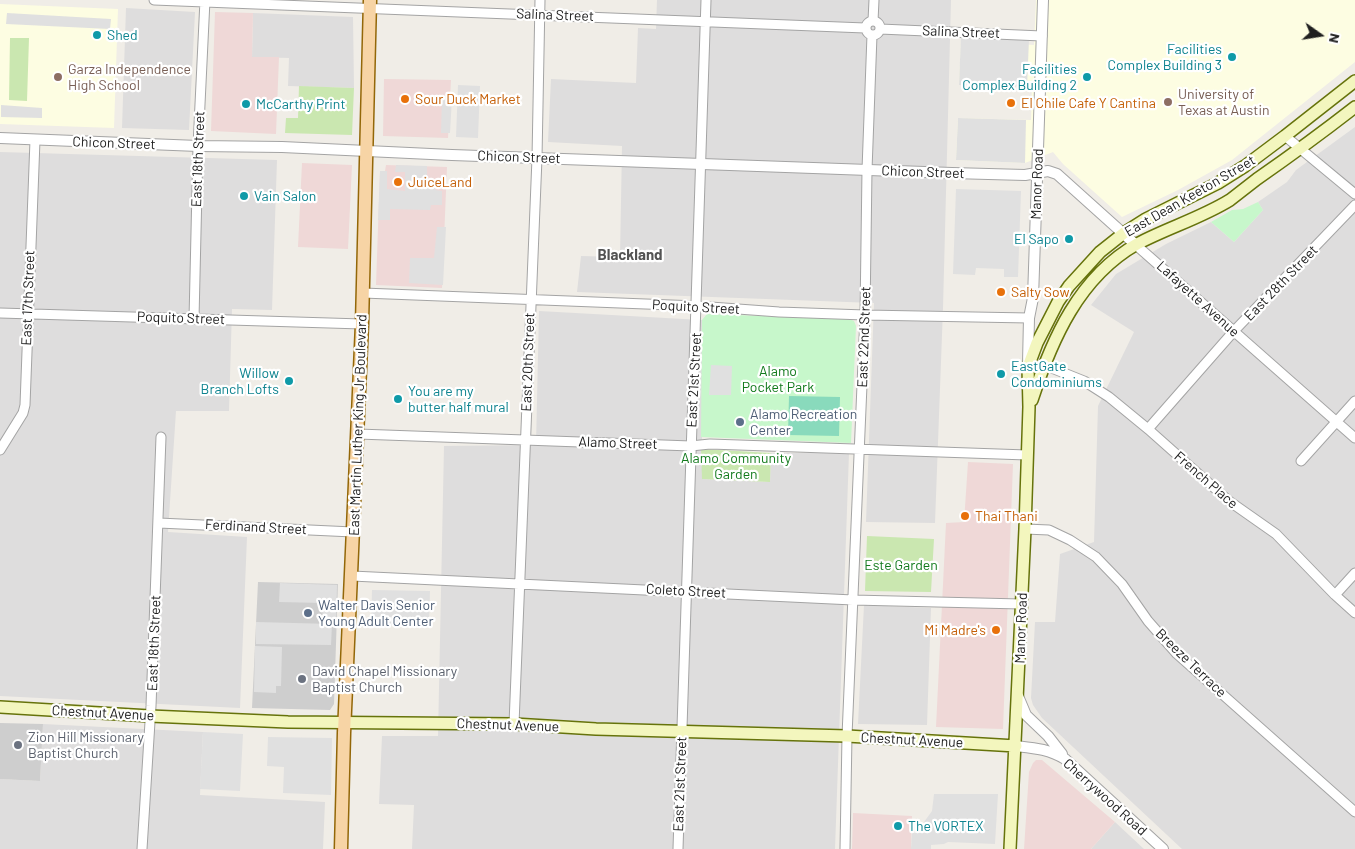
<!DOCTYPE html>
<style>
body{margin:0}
#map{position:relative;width:1355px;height:849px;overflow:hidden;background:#f0ede7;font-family:Barlow,sans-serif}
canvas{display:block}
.north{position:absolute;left:1295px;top:10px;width:50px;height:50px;-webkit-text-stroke:4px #fff;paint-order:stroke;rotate:103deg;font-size:14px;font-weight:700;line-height:20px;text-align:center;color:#202020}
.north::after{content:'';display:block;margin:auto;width:18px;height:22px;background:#202020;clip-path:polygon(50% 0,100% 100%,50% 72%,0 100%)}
</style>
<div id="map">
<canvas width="1355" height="849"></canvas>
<div class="north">N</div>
</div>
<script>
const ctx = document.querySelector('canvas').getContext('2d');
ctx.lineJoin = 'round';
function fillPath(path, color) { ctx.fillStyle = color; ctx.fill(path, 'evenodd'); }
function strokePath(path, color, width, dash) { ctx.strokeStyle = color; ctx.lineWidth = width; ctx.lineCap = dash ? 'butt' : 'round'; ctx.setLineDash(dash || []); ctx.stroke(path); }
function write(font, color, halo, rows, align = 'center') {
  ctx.font = font + ' Barlow,sans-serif'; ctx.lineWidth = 4.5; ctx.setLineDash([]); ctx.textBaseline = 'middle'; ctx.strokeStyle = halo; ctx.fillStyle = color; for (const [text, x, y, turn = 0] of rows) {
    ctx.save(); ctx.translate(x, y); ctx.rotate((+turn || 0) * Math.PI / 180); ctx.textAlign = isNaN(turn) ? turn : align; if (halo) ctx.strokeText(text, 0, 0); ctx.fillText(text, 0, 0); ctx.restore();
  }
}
fillPath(new Path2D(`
 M 657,0 L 951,0 L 943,308 L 935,523 L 866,522 L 874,303 L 577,292 L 581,256 L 620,257 L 622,146 L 548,142 L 551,79 L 636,83 L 638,28 L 656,29 Z
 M 126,8 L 195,12 L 189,130 L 122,128 Z
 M 253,13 L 353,17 L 354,88 L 288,86 L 289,58 L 252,57 Z
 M 1355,127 L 1355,849 L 1182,849 L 1042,718 L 1033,705 L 1031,698 L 1035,622 L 1055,622 L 1060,554 L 1094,542 L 1098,406 L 1134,332 L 1091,305 L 1116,274 L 1166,244 L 1211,222 L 1234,242 L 1263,210 L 1258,202 L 1287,182 L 1296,170 Z
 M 0,152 L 277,160 L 272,310 L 232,309 L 229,411 L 176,411 L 168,532 L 247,537 L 240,708 L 0,696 Z
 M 539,311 L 702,320 L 702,479 L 770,482 L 771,453 L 849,453 L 835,849 L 412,849 L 414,805 L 379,804 L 382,736 L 438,736 L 444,446 L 536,445 Z
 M 864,605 L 931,608 L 927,725 L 858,724 Z
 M 43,724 L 203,732 L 200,795 L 325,802 L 323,849 L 0,849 L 0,779 L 40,781 Z
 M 1115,822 L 1144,849 L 1091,849 Z`), '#dedddd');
fillPath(new Path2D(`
 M 215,12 L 253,13 L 252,57 L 279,57 L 276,134 L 211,131 Z
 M 384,79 L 451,80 L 448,138 L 383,136 Z
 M 302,163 L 352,165 L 348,249 L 298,247 Z
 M 386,165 L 447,167 L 442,288 L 376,285 L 380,171 L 385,171 Z
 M 968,462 L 1013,464 L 1003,729 L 936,727 L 946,523 L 964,522 Z
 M 1036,760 L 1042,760 L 1115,822 L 1091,849 L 1024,849 L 1029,772 L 1033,763 Z
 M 853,813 L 912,816 L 911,849 L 852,849 Z`), '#efd8d7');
fillPath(new Path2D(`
 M 1036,0 L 1355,0 L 1355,62 L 1232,160 L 1178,190 L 1122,217 L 1063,164 L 1053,152 L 1025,163 L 956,160 L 958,118 L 1031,120 L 1032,87 L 959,85 L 961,41 L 1034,45 Z
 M 0,4 L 118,9 L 114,128 L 0,124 Z`), '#fdfde2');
fillPath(new Path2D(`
 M 258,582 L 338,584 L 334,704 L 330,710 L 252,708 Z
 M 0,723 L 43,724 L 40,781 L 0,779 Z`), '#cecece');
fillPath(new Path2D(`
 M 10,38 L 29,38 L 27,101 L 9,100 Z
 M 299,86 L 354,88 L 352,135 L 285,133 L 286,118 L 298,118 Z
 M 701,449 L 771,453 L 770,482 L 702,479 Z
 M 867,536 L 934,539 L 931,592 L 865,591 Z`), '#cae7b0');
fillPath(new Path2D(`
 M 1258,202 L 1263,210 L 1234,242 L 1211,222 L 1232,210 L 1243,209 Z
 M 707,314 L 849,319 L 854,321 L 856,326 L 851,443 L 701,437 L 702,320 Z`), '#c7f7cb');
fillPath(new Path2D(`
 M 789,396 L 840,397 L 839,436 L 788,435 Z`), '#89dabc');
fillPath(new Path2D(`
 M 7,13 L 111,19 L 110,29 L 6,24 Z
 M 961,35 L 1029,39 L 1027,87 L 959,85 Z
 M 458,85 L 480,86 L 478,138 L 456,137 Z
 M 442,97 L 452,98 L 450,133 L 441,133 Z
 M 1,105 L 42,108 L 42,118 L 1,117 Z
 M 958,118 L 1026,120 L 1025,163 L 956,160 Z
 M 396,165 L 427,166 L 427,183 L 435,184 L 435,190 L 442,191 L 442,205 L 431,205 L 430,210 L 390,209 L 390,220 L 378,220 L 380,171 L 387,171 L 387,189 L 405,191 L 405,172 L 395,172 Z
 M 956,189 L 1021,191 L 1018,277 L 1004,277 L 1004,269 L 976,268 L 975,275 L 953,274 Z
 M 437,227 L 446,227 L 443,285 L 409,283 L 410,258 L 434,258 Z
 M 711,365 L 732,366 L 731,395 L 709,395 Z
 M 280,583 L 337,585 L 336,622 L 322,622 L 323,603 L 279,602 Z
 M 372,590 L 430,591 L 429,626 L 371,625 Z
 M 256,622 L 332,624 L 331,645 L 256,644 Z
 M 255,646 L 282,647 L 281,686 L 276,686 L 276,693 L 254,692 Z
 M 203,732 L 243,734 L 240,791 L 200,789 Z
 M 268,737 L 332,738 L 331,795 L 283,793 L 284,767 L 267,766 Z
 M 934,794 L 998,794 L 995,844 L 948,842 L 944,844 L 931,845 L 931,849 L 911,849 L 912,833 L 921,833 L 924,822 L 932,811 Z`), '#e0e0e0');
const minor = new Path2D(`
 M 154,0 C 391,8 628,18 865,28
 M866 28a7 7 0 1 1 14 0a7 7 0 1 1-14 0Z
 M 873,21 L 874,0
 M 880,29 L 1042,36
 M 1285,136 L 1355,194
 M 1136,245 L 1355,438
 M 363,293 L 697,306 L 779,312 L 865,315 L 1029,318
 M 0,313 L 362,324
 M 194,319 L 198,146 L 205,0
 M 1044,365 L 1084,381 L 1109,397 L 1148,429 L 1229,501 L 1276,534 L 1335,595 L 1355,613
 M 1148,429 L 1234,331 L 1355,205
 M 358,434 L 691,446 L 710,444 L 1027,455
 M 0,450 L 23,413 L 25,405 L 35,140
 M 1301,461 L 1355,401
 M 159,523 L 353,532
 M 1025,529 L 1049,530 L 1070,540 L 1096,557 L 1122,584 L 1148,621 L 1177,654 L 1355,812
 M 352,576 L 853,600 L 1021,604
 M 1335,595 L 1355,573
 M 514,724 L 537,158 L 540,0
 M 142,849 L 151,706 L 161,437
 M 678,849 L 706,0
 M 845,849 L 847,736 L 865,315 L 867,170 L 872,35`);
const tertiary = new Path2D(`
 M 0,138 L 198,146 L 282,147 L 452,155 L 952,173 L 1025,175 L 1048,171 L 1057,174 L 1136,245
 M 1028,363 L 1029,318 L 1033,298 L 1043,0
 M 1018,696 L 1026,715 L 1048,736 L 1062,754
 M 1016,746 C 1034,748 1049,749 1065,759 L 1163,849`);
const secondary = new Path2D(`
 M 1032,400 C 1052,339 1079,277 1137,244 C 1167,228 1201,218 1230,200 C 1239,193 1248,186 1257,179 C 1290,156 1323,132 1355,107
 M 0,707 L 150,716 L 288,722 L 514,724 L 596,729 L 847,736 L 1016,746
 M 1010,849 L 1025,529 L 1029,407 L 1028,367 L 1037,343 L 1058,302 L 1069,286 L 1100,252 L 1124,233 L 1146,219 L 1218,183 L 1245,166 L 1285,136 L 1355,81`);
const primary = new Path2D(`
 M 341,849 L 344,733 L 362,324 L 370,0`);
strokePath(minor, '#a4a4a4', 11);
strokePath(tertiary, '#a4a4a4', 12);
strokePath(secondary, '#66730b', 14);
strokePath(primary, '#936708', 15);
strokePath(minor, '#fff', 9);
strokePath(tertiary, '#fff', 10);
strokePath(secondary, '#f3f6be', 11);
strokePath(primary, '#f7d4a5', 12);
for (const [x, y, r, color] of [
 [97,35,5,"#0f9aa8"],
 [1232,57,5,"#0f9aa8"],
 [58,77,5,"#8d6e63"],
 [1087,77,5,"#0f9aa8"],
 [405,99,5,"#e8710a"],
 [1168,102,5,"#8d6e63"],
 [1011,103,5,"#e8710a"],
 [246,104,5,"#0f9aa8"],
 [398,182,5,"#e8710a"],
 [244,196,5,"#0f9aa8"],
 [1069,239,5,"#0f9aa8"],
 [1001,292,5,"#e8710a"],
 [1001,374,5,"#0f9aa8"],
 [289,381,5,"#0f9aa8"],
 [398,399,5,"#0f9aa8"],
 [740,422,5,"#5c6f8a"],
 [965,516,5,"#e8710a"],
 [308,613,5,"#5c6f8a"],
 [996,630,5,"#e8710a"],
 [302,679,5,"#6b7280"],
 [18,745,5,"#6b7280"],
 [898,826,5,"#0f9aa8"]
]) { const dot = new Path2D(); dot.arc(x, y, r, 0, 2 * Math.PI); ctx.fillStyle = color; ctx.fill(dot); strokePath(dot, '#fff', 2); }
write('14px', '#202020', '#fff', [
 ["Salina Street",555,15,2],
 ["Salina Street",961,32,2],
 ["Chicon Street",114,143,2],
 ["Chicon Street",519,157,2],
 ["East 18th Street",198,159,-88],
 ["Chicon Street",923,172,2],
 ["Manor Road",1037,184,-88],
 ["East Dean Keeton Street",1190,196,-30],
 ["East 28th Street",1281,283,-46],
 ["East 17th Street",28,298,-88],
 ["Lafayette Avenue",1198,299,42],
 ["Poquito Street",696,307,3],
 ["Poquito Street",181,318,2],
 ["East 22nd Street",864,337,-88],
 ["East 20th Street",528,362,-88],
 ["East 21st Street",694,380,-87],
 ["East Martin Luther King Jr Boulevard",358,425,-88],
 ["Alamo Street",618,443,2],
 ["French Place",1206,480,41],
 ["Ferdinand Street",256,527,3],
 ["Coleto Street",686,591,3],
 ["Manor Road",1021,628,-88],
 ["East 18th Street",154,643,-88],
 ["Breeze Terrace",1191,663,44],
 ["Chestnut Avenue",103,713,3],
 ["Chestnut Avenue",508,725,2],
 ["Chestnut Avenue",912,740,3],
 ["East 21st Street",680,784,-88],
 ["Cherrywood Road",1105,797,42]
]);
write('14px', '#0d838f', '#fff', [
 ["Shed",107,35],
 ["Facilities",1222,49,"right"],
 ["Complex Building 3",1222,65,"right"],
 ["Facilities",1077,69,"right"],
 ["Complex Building 2",1077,85,"right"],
 ["McCarthy Print",256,104],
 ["Vain Salon",254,196],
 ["El Sapo",1059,239,"right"],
 ["EastGate",1011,366],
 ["Condominiums",1011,382],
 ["Willow",279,373,"right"],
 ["Branch Lofts",279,389,"right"],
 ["You are my",408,391],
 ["butter half mural",408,407],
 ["The VORTEX",908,826]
], 'left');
write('14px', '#785e54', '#fff', [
 ["Garza Independence",68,69],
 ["High School",68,85],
 ["University of",1178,94],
 ["Texas at Austin",1178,110]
], 'left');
write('14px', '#c56008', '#fff', [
 ["Sour Duck Market",415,99],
 ["El Chile Cafe Y Cantina",1021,103],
 ["JuiceLand",408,182],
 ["Salty Sow",1011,292],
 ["Thai Thani",975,516],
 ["Mi Madre's",986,630,"right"]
], 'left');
write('14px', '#127a1c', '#fff', [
 ["Alamo",778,371],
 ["Pocket Park",778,387],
 ["Alamo Community",736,458],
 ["Garden",736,474],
 ["Este Garden",901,565]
]);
write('14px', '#4e5e75', '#fff', [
 ["Alamo Recreation",750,414],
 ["Center",750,430],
 ["Walter Davis Senior",318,605],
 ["Young Adult Center",318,621]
], 'left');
write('14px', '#5b616d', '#fff', [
 ["David Chapel Missionary",312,671],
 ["Baptist Church",312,687],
 ["Zion Hill Missionary",28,737],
 ["Baptist Church",28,753]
], 'left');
write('bold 15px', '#535353', '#fff', [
 ["Blackland",630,255]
]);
</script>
